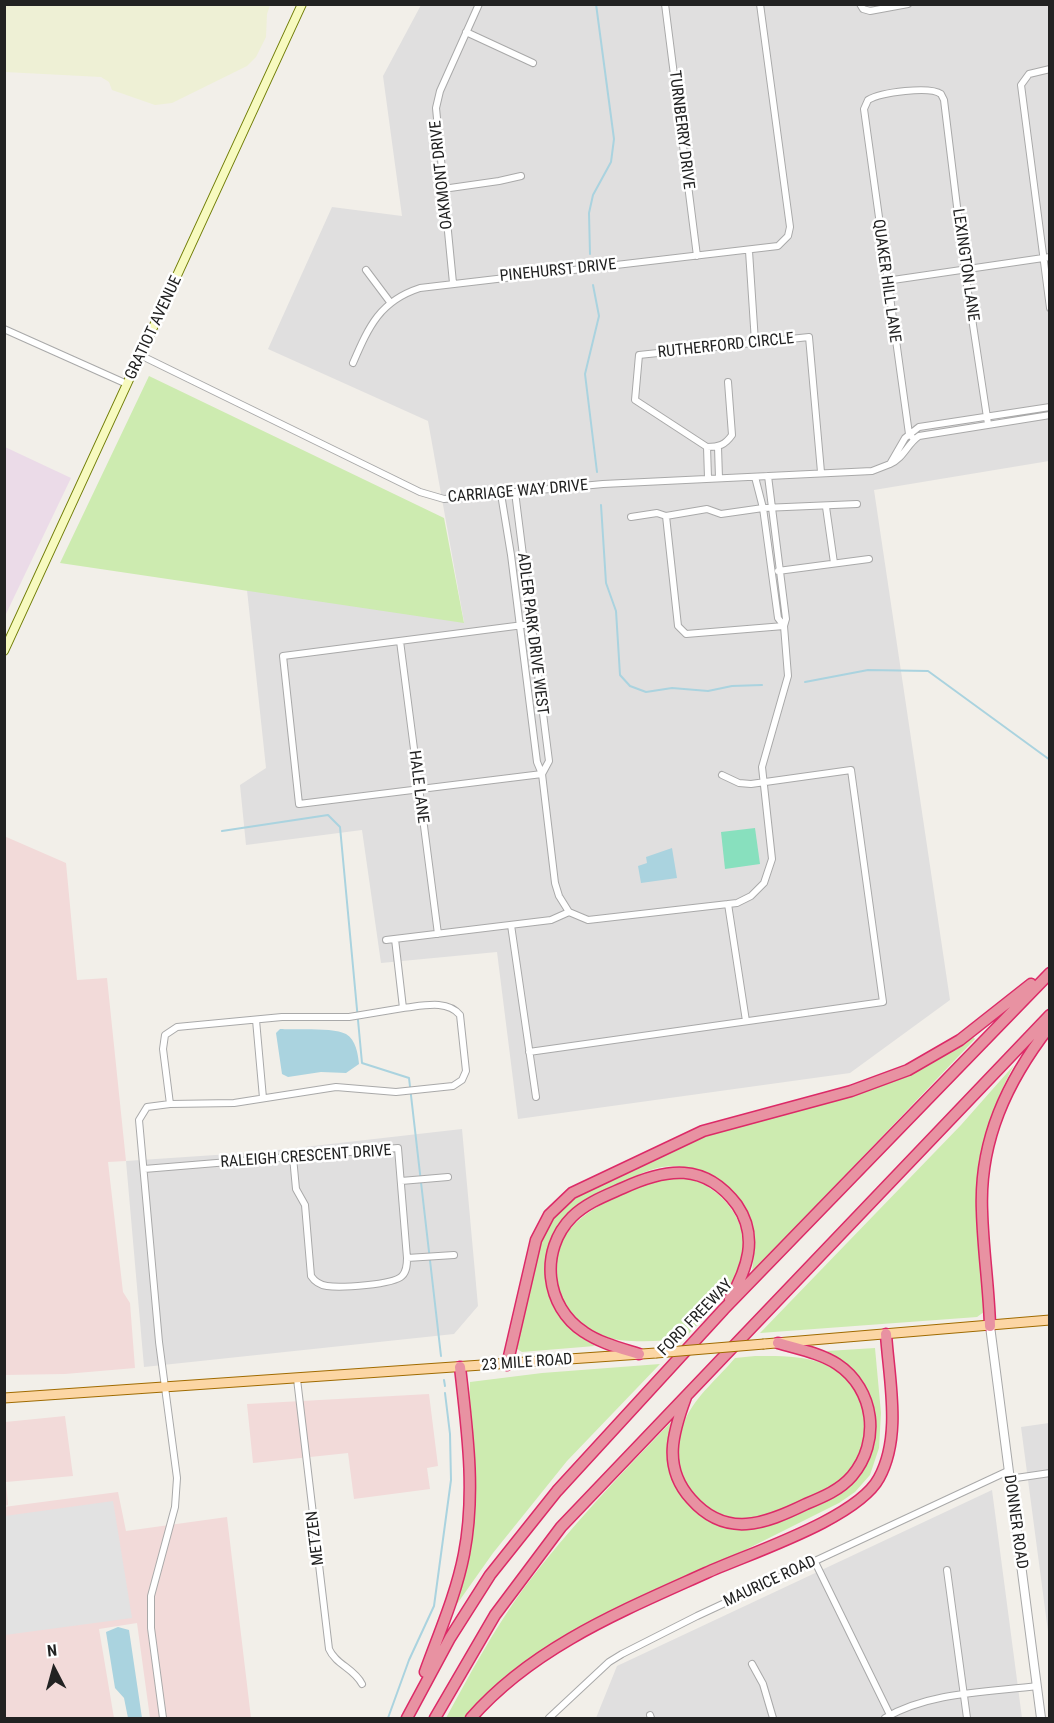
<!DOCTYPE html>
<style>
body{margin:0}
#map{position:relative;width:1054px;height:1723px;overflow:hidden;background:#f2efe9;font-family:"Roboto Condensed",sans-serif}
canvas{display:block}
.frame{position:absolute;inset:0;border:6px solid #222;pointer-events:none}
.north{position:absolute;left:24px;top:1639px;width:60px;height:60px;-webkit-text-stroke:4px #fff;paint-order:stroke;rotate:354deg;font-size:16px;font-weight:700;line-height:24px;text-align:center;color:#222}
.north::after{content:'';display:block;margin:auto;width:21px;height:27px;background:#222;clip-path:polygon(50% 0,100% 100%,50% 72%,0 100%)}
</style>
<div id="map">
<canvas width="1054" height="1723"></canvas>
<div class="frame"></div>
<div class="north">N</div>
</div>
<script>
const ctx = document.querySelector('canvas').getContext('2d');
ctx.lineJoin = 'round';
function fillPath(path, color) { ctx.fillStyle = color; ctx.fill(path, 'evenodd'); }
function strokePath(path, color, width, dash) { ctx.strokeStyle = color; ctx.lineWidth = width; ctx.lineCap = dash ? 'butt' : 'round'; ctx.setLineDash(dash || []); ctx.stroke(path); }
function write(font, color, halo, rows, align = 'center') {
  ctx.font = font + ' "Roboto Condensed",sans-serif'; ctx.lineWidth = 5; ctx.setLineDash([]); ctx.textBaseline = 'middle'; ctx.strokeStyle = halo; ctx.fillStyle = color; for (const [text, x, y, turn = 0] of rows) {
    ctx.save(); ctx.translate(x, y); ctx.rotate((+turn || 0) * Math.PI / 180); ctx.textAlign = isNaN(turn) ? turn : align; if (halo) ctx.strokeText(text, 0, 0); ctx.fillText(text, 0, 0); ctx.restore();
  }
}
fillPath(new Path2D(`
 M 421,5 L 1049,5 L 1049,461 L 874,490 L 950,1000 L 850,1073 L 518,1119 L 497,952 L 381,963 L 362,830 L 246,845 L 240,785 L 266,768 L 247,590 L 464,622 L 428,421 L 268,349 L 332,207 L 402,216 L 383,76 Z
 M 462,1129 L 478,1306 L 454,1334 L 144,1367 L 126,1161 L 260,1152 Z
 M 1049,1423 L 1049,1639 L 1021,1427 Z
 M 992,1490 L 1022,1718 L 596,1718 L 617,1666 Z`), '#e0dfdf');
fillPath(new Path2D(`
 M 4,836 L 66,863 L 77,980 L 107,978 L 126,1161 L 108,1162 L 123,1292 L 130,1303 L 135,1368 L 65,1374 L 5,1375 Z
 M 429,1394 L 438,1466 L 427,1468 L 430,1489 L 354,1499 L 348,1453 L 253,1463 L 247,1404 Z
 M 65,1416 L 73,1476 L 6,1482 L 8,1505 L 5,1506 L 5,1422 Z
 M 118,1492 L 126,1531 L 227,1517 L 251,1718 L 150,1718 L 137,1623 L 99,1629 L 114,1718 L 5,1718 L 4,1507 Z`), '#f2dad9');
fillPath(new Path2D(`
 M 5,447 L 71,478 L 5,616 Z`), '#ebdbe8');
fillPath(new Path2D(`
 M 5,4 L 270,4 L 270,5 L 267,14 L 266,37 L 256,57 L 247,66 L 172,103 L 155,105 L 112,90 L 109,82 L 101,77 L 5,72 Z`), '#eef0d5');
fillPath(new Path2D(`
 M 149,376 L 444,518 L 464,623 L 60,563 Z
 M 973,1037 L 975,1039 L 752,1273 C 753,1260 756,1245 754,1232 C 746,1190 704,1161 662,1167 C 645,1170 628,1180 612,1188 C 597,1195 581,1201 569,1213 C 541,1239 537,1287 560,1317 C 569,1330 582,1338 595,1346 L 522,1352 L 517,1349 L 540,1241 L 556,1214 L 576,1195 L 705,1135 L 846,1097 L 896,1080 L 928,1065 Z
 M 1014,1065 C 995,1101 980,1141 977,1183 C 974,1226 983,1269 984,1312 L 977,1317 L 760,1333 L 961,1125 Z
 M 681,1177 C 730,1185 762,1240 733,1284 C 720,1304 699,1322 684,1339 C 658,1341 626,1344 602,1336 C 583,1329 565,1312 559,1291 C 546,1241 575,1217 616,1197 C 638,1187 656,1179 681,1177 Z
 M 875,1348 L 881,1413 L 879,1448 L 870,1475 L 855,1492 L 839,1503 L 741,1552 L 566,1635 L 518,1668 L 466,1718 L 446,1718 C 470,1674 494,1629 524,1588 C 569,1528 621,1474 673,1420 L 669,1441 L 690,1503 L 752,1528 L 771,1524 L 832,1496 L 854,1479 L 873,1415 L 827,1351 Z
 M 755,1356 C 797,1356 840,1355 860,1400 C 873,1428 862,1464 838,1482 C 827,1490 814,1495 802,1501 C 758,1523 704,1532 682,1476 C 675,1456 676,1437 686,1418 C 696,1396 719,1377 735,1358 Z
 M 660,1364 L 567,1461 L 493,1553 L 452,1611 L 463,1575 L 470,1382 L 542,1373 Z`), '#cdebb0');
fillPath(new Path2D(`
 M 755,828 L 760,864 L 725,869 L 721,832 Z`), '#88e0be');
fillPath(new Path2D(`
 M 113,1501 L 132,1618 L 5,1635 L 5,1516 Z`), '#e2e2e2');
fillPath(new Path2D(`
 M 672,848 L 677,878 L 641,883 L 638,866 L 647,863 L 646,857 Z
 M 280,1029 C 295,1030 334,1027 346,1034 C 356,1040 358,1054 359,1064 L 346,1073 L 321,1072 L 288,1077 L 282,1074 L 276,1033 Z
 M 118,1627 L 129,1630 L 142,1718 L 128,1718 L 124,1698 L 115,1688 L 106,1632 Z`), '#aad3df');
strokePath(new Path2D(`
 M 590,254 L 589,213 L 593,195 L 611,162 L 614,139 L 596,4
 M 593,285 L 599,316 L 585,374 L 597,472
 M 601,505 L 606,583 L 616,611 L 620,675 L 630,686 L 646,692 L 672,688 L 708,691 L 732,686 L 762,685
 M 805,682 L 868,670 L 928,671 L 1050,760
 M 222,831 L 328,815 L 340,827 L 362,1063 L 409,1078 L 441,1356
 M 444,1380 L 445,1386
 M 388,1718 L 409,1660 L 434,1606 L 451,1480 L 450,1434 L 445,1393`), '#aad3df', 2);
const minor = new Path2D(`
 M 665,4 L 697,256
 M 860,4 L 863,9 L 870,11 L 908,4
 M 466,32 L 533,63
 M 1050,69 L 1029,74 L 1021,85 L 1050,308
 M 443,189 L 499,181 L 521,176
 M 749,251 L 755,342
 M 366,270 L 390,302
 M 886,281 L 1050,257
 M 453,283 L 436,108 L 440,91 L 479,4
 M 4,329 L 127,384
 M 140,355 L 420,492 L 444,499 L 603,484 L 872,471 L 890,464
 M 353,363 C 369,326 380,301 420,288 L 778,246 L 788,236 L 790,227 L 760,4
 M 728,382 L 732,435 C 725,445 719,447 707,447 L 635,400 L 639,355 L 809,337 L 821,472
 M 1050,407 L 919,427 L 905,438 L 890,464 C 904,458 907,444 919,436 L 1050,415
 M 914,439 L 909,434 L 864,109 L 868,100 C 881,92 930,86 941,94 L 944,100 L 965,272 L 988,424
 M 707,447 L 708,478
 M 718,447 L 719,478
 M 755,477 L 763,508 L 778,618 L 784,626 L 786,619 L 768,476
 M 501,494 L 511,555 L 537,762 L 542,774 L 549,761 L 515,492
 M 826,507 L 834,563
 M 631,517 L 657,513 L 666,516 L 707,509 L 721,514 L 763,508 L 857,504
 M 778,571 L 869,559
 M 531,624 L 283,656 L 299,804 L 542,774 L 555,883 L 559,896 L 569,912 L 588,920 L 737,903 L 751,896 L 764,883 L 772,859 L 762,767 L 788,676 L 784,626 L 686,634 L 678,626 L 666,516
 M 400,641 L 438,934
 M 728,904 L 746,1021
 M 511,925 L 536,1097
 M 386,940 L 551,920 L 569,912
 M 256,1020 L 263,1098
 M 529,1052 L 883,1002 L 851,770 L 751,784 L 739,783 L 722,775
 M 170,1104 L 234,1103 L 336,1087 L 396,1092 L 453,1086 L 462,1080 L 466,1071 L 460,1015 C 447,999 422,1006 403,1008
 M 144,1169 L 398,1148 L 407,1258 C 407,1264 407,1271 402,1276 C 393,1285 340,1288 327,1286 C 320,1285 315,1282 311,1276 L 305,1205 L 296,1189 L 293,1157
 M 401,1181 L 448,1177
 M 407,1258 L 454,1255
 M 297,1379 L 329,1649 C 336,1665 354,1668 362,1684
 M 1009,1479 L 1050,1473
 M 815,1562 L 890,1715
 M 947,1570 L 967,1718
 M 752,1664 L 763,1684 L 773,1718
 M 650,1715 L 651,1718
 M 163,1718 L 151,1628 L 151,1596 L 175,1507 L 177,1478 L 159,1342 L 139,1120 L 147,1107 L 170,1104 L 163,1049 L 165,1035 L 177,1027 L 282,1017 L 349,1017 L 403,1008 L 395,939
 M 549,1718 L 609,1662 L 622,1654 L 697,1616 L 1008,1471
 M 885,1718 C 929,1692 988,1692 1037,1686`);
const tertiary = new Path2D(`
 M 990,1326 L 1041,1718`);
const secondary = new Path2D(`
 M 4,651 L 302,4`);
const primary = new Path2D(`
 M 764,1344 L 1050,1320
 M 4,1398 L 656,1353`);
const motorway = new Path2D(`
 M 990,1326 C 989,1288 983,1250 982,1211 C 979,1141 1007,1081 1050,1026
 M 639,1354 C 620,1348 600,1343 584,1332 C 545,1307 539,1250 572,1217 C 586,1203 605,1196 623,1188 C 666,1168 705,1162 737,1205 C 759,1237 747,1269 730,1299
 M 507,1365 L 536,1240 L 549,1215 L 572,1193 L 703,1131 L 851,1091 L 908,1070 L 960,1040 L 1031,984
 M 686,1397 C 673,1432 662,1467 691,1499 C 726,1539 765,1524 806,1504 C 823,1497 840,1490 852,1476 C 881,1442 875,1389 837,1364 C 820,1353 798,1349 778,1343
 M 425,1672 C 439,1633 456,1595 464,1554 C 476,1492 467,1429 460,1367
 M 407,1718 L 450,1638 L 490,1575 L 557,1491 L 724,1309 L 1050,973
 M 435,1718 L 495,1615 L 561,1527 L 1050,1015
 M 471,1718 C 533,1647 622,1611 706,1573 C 750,1553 857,1519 879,1478 C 902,1436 889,1380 886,1334`);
strokePath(minor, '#a9a9a9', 8);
strokePath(tertiary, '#a9a9a9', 10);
strokePath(secondary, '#707d05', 10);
strokePath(primary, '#a06b00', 11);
strokePath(motorway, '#dc2a67', 13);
strokePath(minor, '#fff', 6);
strokePath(tertiary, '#fff', 8);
strokePath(secondary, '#f7fabf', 8);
strokePath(primary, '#fcd6a4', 9);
strokePath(motorway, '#e892a2', 10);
const primaryBridge = new Path2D(`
 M 656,1353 L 764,1344`);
strokePath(primaryBridge, '#a06b00', 11, []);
strokePath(primaryBridge, '#fcd6a4', 9);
write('16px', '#222', '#fff', [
 ["TURNBERRY DRIVE",681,130,83],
 ["OAKMONT DRIVE",442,175,-96],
 ["LEXINGTON LANE",965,265,82],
 ["PINEHURST DRIVE",558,271,-6],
 ["QUAKER HILL LANE",886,281,82],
 ["GRATIOT AVENUE",154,328,-65],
 ["RUTHERFORD CIRCLE",726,346,-6],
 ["CARRIAGE WAY DRIVE",518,492,-5],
 ["ADLER PARK DRIVE WEST",532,634,83],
 ["HALE LANE",418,787,83],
 ["RALEIGH CRESCENT DRIVE",306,1157,-4],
 ["FORD FREEWAY",696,1318,-46],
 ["23 MILE ROAD",527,1363,-4],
 ["DONNER ROAD",1015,1522,82],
 ["METZEN",316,1538,-97],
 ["MAURICE ROAD",770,1582,-25]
]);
</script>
